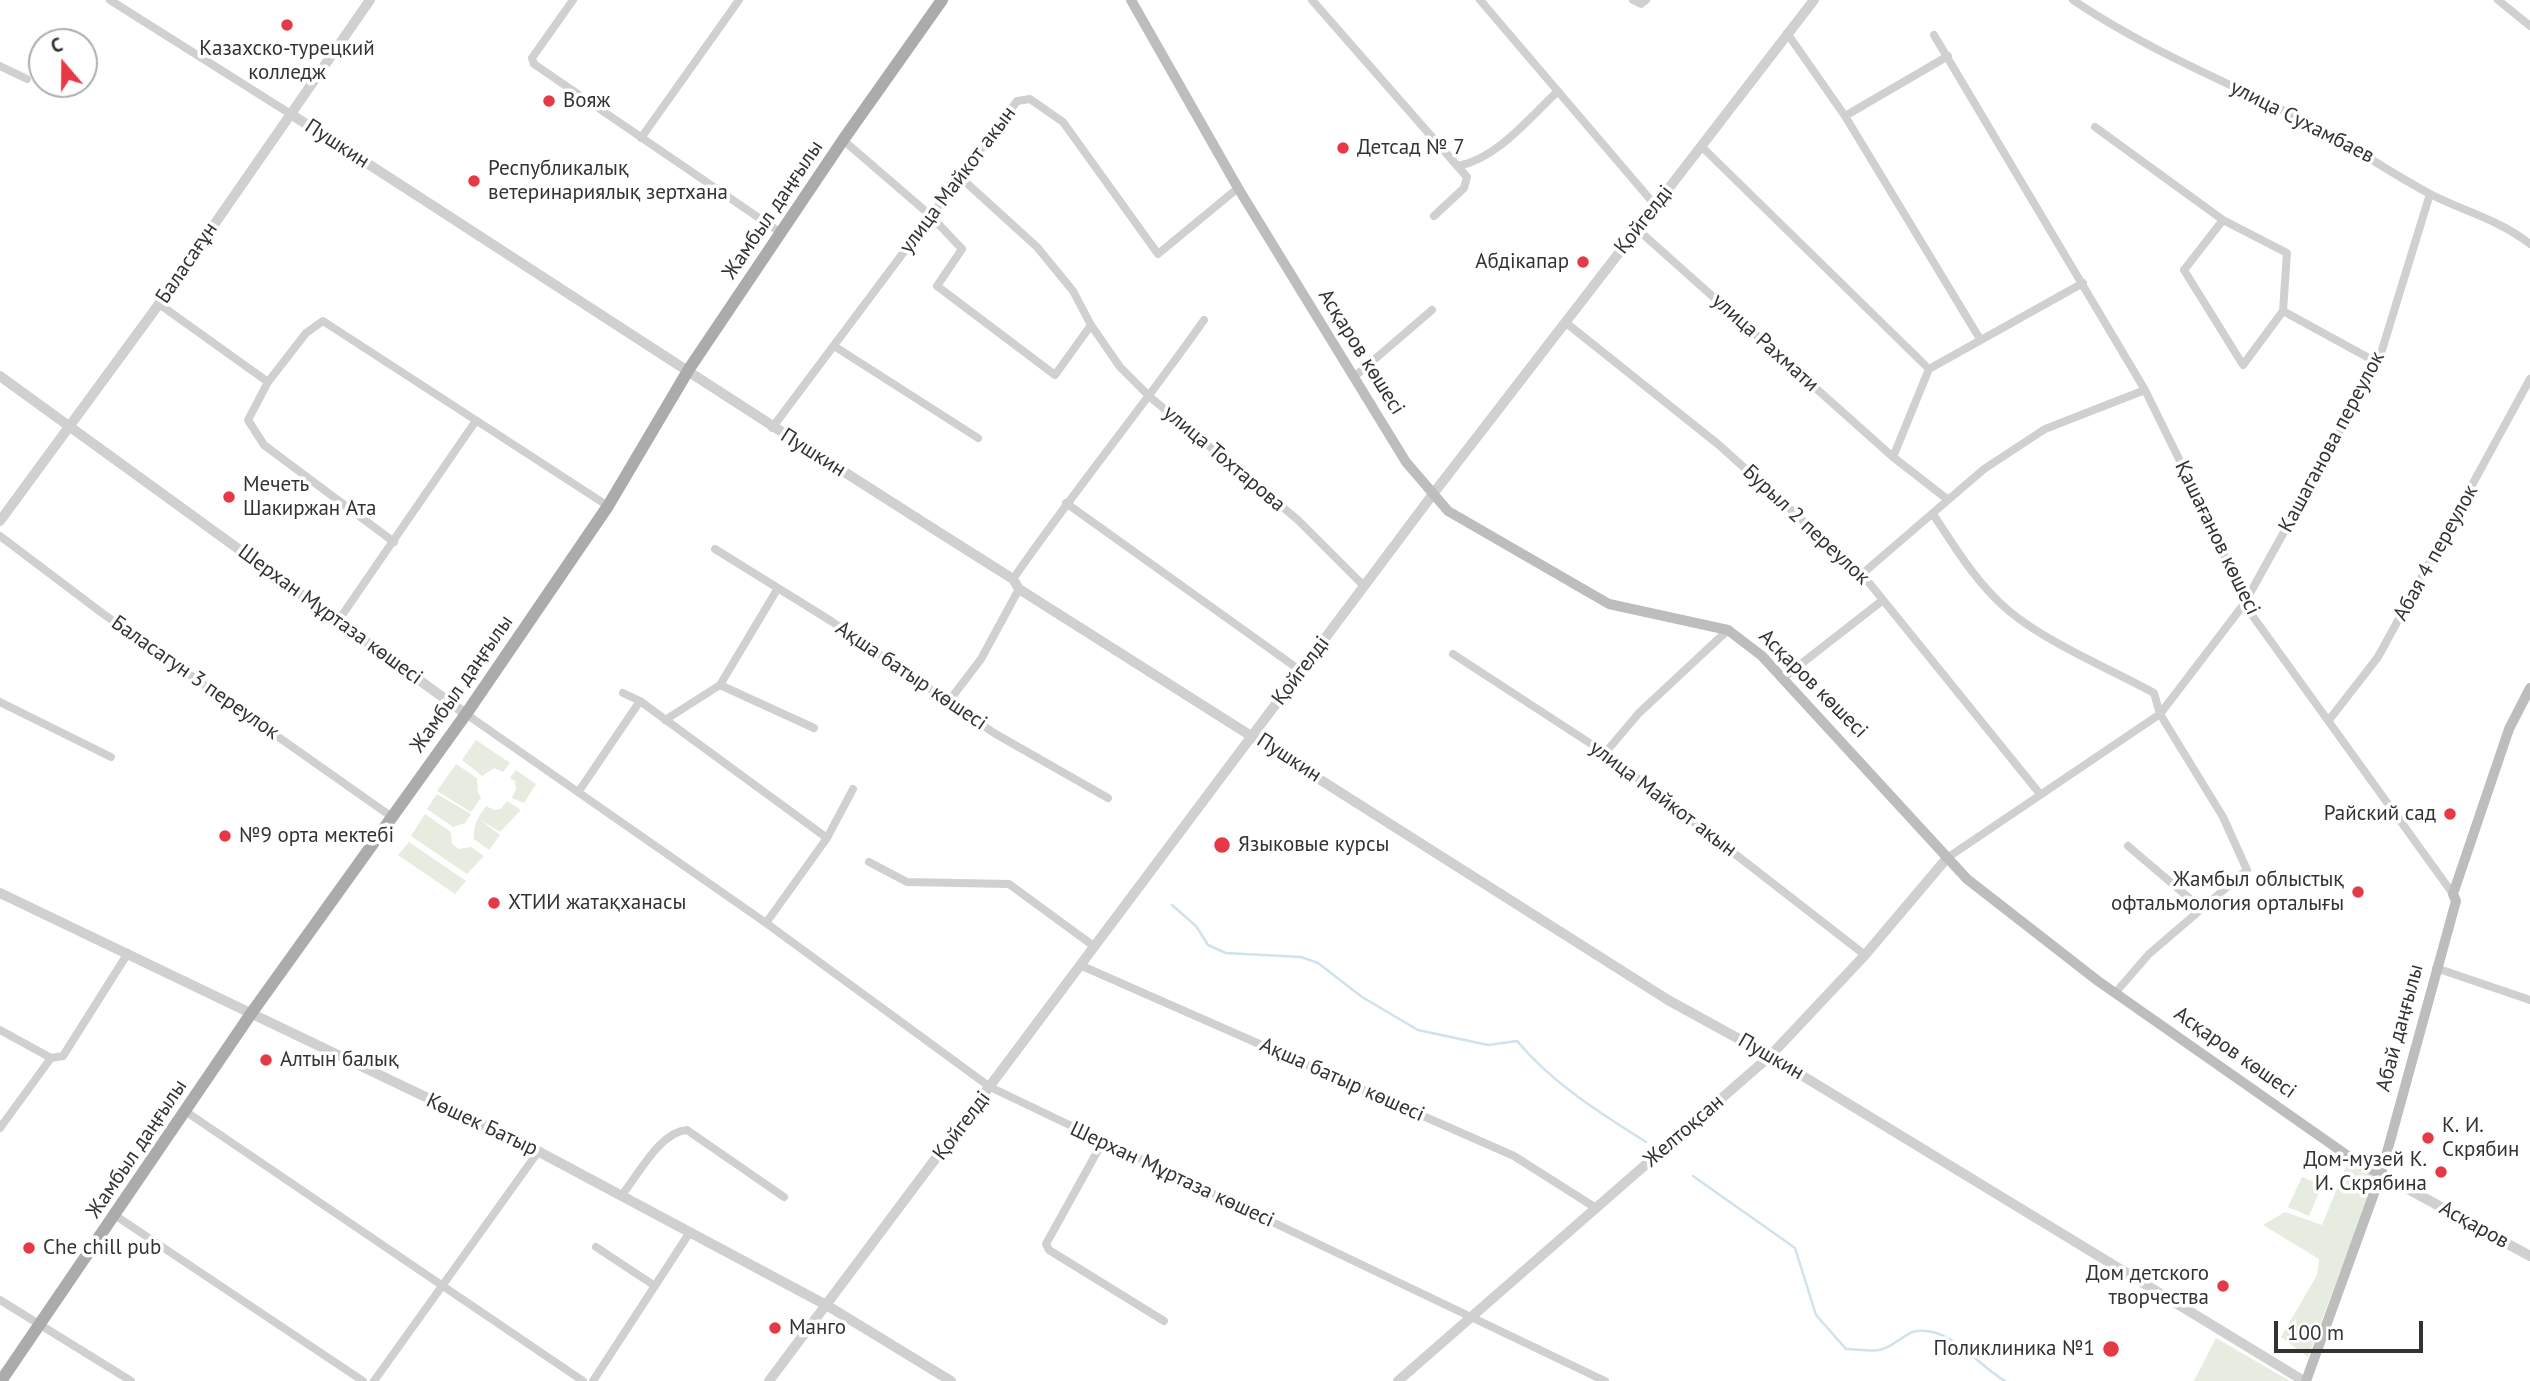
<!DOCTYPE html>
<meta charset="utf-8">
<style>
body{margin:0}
#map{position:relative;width:2530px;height:1381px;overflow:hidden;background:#fff;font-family:"PT Sans",sans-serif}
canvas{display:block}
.north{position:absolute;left:28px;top:28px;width:70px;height:70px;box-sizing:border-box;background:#fff;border:2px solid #adadad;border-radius:50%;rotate:340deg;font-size:19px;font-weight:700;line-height:28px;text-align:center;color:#333}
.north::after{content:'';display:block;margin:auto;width:24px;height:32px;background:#e63946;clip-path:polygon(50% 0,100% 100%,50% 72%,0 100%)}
.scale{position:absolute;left:2274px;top:1321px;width:149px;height:32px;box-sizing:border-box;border:4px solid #333;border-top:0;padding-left:9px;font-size:21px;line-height:24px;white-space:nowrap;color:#333;-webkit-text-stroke:5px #fff;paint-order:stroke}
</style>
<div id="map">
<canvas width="2530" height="1381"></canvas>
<div class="north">С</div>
<div class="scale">100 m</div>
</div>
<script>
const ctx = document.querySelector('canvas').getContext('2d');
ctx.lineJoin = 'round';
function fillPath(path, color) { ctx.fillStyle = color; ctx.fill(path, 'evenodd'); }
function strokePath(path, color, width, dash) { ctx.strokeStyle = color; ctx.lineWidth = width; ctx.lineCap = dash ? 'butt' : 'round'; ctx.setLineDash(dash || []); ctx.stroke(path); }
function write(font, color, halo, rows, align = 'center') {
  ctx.font = font + ' "PT Sans",sans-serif'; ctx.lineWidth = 7; ctx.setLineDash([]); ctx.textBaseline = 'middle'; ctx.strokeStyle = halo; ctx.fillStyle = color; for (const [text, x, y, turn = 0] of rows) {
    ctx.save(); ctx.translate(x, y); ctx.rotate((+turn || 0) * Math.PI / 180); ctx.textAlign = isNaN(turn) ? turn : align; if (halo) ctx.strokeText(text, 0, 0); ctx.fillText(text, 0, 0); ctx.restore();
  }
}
fillPath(new Path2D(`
 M 476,740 L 510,763 L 503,772 L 494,768 L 482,776 L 462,760 Z
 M 456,764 L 477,778 L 478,792 L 481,798 L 471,812 L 437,791 Z
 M 516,770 L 536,784 L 524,803 L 512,798 L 516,789 L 515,781 L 510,778 Z
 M 437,794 L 471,814 L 465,823 L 453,827 L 427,809 Z
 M 507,801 L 521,810 L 500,832 L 478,818 L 500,835 L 489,850 L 474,839 C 473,824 478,818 486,806 L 494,810 L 501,809 Z
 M 425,814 L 451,832 L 452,844 L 459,849 L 471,847 L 484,856 L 467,874 L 411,836 Z
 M 409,842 L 466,881 L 455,894 L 398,855 Z
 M 2347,1164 L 2386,1179 L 2346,1256 L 2308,1357 L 2281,1337 L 2317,1275 L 2319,1259 L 2263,1225 L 2285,1212 L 2322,1225 Z
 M 2302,1177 L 2322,1185 L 2309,1216 L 2288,1207 Z
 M 2216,1338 L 2290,1381 L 2194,1381 Z`), '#e6ecdf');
strokePath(new Path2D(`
 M 1172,905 L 1196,926 L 1208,945 L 1226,953 L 1301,957 L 1318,963 L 1362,997 L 1418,1030 L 1488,1045 L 1517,1041 C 1552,1083 1600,1113 1646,1142
 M 1693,1176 L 1795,1248 L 1816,1315 L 1846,1349 C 1856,1349 1869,1352 1879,1350 C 1893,1348 1905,1332 1917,1331 C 1952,1327 1978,1366 2005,1381`), '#cfe2ee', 2.5);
strokePath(new Path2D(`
 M 110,0 L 289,113
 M 573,0 L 532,58 L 534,64 L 781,233
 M 1312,0 L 1467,177 L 1464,188 L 1434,216
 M 1480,0 L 1655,205
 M 1633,0 L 1641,4 L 1646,0
 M 2073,0 C 2145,49 2227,82 2305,121 C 2348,143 2387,171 2430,194 C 2463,211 2500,220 2530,244
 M 2498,0 L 2530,26
 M 1787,33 L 1845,116 L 1948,56
 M 1934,35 L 2145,390 L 2211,524 L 2244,604 L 2453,894
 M 0,66 L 27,79
 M 1845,116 L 1980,339
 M 2095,127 L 2223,220 L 2287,253 L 2283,311 L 2378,363
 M 641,138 L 739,0
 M 843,140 L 930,215 L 962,249 L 937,286 L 1055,375 L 1091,325
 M 1701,146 L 1929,369
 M 1458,166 C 1498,158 1529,118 1558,91
 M 960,177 L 1037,247 L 1073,291 L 1091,325 L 1120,367 L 1150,397 L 1298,520 L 1364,586
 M 2223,220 L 2184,270 L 2243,365 L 2283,311
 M 1637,229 L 1893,457
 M 159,304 L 268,382 L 248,420 L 264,445 L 394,542
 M 1565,322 L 1719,445 L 1862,574 L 2040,794
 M 834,346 L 978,438
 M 1354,377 L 1432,310
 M 268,382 L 306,333 L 323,321 L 608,506
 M 772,428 L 1017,101 L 1030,99 L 1063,122 L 1158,254 L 1238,188
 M 1947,499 L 1893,457 L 1929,369 L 2083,283
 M 1066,503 L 1301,671
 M 1933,514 C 1956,549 1977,584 2009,611 C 2046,642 2110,669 2154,693 L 2160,714 L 2223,817 L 2247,870 L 2149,954 L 2116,992
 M 0,536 L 102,613 L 392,817
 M 715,549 L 831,621 L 994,733 L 1108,798
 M 1862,574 L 1984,469 L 2045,429 L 2145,390
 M 1013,579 C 1074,491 1142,408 1204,320
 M 338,621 L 475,422
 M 1453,654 L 1605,753 L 1865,955
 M 1783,678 L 1883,600
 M 720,685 L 814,728
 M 623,693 L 640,701 L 827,838
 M 949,701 L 981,659 L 1019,589
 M 0,702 L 111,757
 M 466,714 L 766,923 L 990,1087 L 1605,1381
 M 665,720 L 720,685 L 778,588
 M 2329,720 L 2378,657 L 2530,379
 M 1605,753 L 1639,713 L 1728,630
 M 579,791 L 640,701
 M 2128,846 L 2202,909
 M 1947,858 L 2160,714 L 2244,604 L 2378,363 L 2430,194
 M 869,862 L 907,882 L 1009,884 L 1095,947
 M 766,923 L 827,838 L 853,789
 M 1082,966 L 1514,1156 L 1596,1208
 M 2436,968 L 2530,1000
 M 0,1030 L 51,1058
 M 185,1111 L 583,1381
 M 0,1128 L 51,1058 L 63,1056 L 128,953
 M 1102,1143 L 1046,1244 L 1049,1250 L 1164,1321
 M 621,1196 C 638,1176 659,1132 687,1130 L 784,1197
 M 116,1216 L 363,1381
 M 596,1247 L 655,1286
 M 0,1300 L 131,1381
 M 374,1381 L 538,1152
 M 593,1381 L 690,1232`), '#d0d0d0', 8);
strokePath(new Path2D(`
 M 289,113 C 531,268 770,427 1013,579 L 1019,589 L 1668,1000 L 1770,1056 L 2304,1381
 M 0,376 L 466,714
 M 0,521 L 159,304 L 370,0
 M 0,893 L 532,1148 L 828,1306 L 951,1381
 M 2381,1174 L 2530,1256
 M 769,1381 L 1433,494 L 1814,0
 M 1398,1381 L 1770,1056 L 1865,955 L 1947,858`), '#d0d0d0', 10);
strokePath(new Path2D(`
 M 1131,0 L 1238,188 L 1406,462 L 1448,511 L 1609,604 L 1728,630 L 1762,656 L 1967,879 L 2098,981 L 2361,1165 L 2381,1174
 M 2306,1381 L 2381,1174 L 2456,901 L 2453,894 L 2509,729 L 2530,688`), '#bdbdbd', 10);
strokePath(new Path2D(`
 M 1,1381 L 250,1015 L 466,714 L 608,506 L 689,369 L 843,140 L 942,0`), '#ababab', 12);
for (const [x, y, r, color] of [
 [287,25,7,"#e63946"],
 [549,101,7,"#e63946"],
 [1343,148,7,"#e63946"],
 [474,181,7,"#e63946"],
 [1583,262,7,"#e63946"],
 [229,497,7,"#e63946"],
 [2450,814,7,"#e63946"],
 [225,836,7,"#e63946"],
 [1222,845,9,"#e63946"],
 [2358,892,7,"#e63946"],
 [494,903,7,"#e63946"],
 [266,1060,7,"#e63946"],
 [2428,1138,7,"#e63946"],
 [2441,1172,7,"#e63946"],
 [29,1248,7,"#e63946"],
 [2223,1286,7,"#e63946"],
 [775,1328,7,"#e63946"],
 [2111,1349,9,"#e63946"]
]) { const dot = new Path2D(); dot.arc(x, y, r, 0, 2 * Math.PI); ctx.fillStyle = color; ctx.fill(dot); strokePath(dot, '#fff', 2.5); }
write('21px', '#333', '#fff', [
 ["Казахско-турецкий",287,49,"center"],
 ["колледж",287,73,"center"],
 ["Вояж",563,101],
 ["Детсад № 7",1357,148],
 ["Республикалық",488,169],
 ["ветеринариялық зертхана",488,193],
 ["Абдiкапар",1569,262,"right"],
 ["Мечеть",243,485],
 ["Шакиржан Ата",243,509],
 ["Райский сад",2436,814,"right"],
 ["№9 орта мектебі",239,836],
 ["Языковые курсы",1238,845],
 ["Жамбыл облыстық",2344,880,"right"],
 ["офтальмология орталығы",2344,904,"right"],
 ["ХТИИ жатақханасы",508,903],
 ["Алтын балық",280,1060],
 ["К. И.",2442,1126],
 ["Скрябин",2442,1150],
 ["Дом-музей К.",2427,1160,"right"],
 ["И. Скрябина",2427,1184,"right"],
 ["Che chill pub",43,1248],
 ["Дом детского",2209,1274,"right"],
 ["творчества",2209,1298,"right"],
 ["Манго",789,1328],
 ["Поликлиника №1",2095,1349,"right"]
], 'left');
write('21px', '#333', '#fff', [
 ["улица Сухамбаев",2302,122,27],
 ["Пушкин",337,144,33],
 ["улица Майкот акын",958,180,-53],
 ["Жамбыл даңғылы",773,210,-56],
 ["Қойгелді",1644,220,-52],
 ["Баласағұн",187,263,-56],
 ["улица Рахмати",1765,343,42],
 ["Асқаров көшесі",1361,352,58],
 ["Кашаганова переулок",2332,442,-62],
 ["Пушкин",813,453,32],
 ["улица Тохтарова",1224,459,40],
 ["Бурыл 2 переулок",1806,525,43],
 ["Қашағанов көшесі",2217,538,64],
 ["Абая 4 переулок",2436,553,-61],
 ["Шерхан Мұртаза көшесі",330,615,36],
 ["Қойгелді",1301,671,-53],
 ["Ақша батыр көшесі",911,676,34],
 ["Баласагун 3 переулок",195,678,35],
 ["Жамбыл даңғылы",462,684,-55],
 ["Асқаров көшесі",1813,684,45],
 ["Пушкин",1289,758,33],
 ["улица Майкот акын",1663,799,37],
 ["Абай даңғылы",2400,1028,-75],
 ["Асқаров көшесі",2235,1053,35],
 ["Пушкин",1771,1057,30],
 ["Ақша батыр көшесі",1342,1080,24],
 ["Көшек Батыр",482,1125,25],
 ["Қойгелді",962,1126,-53],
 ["Желтоқсан",1684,1131,-41],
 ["Жамбыл даңғылы",137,1149,-56],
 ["Шерхан Мұртаза көшесі",1172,1175,25],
 ["Асқаров",2474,1225,29]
]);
</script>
